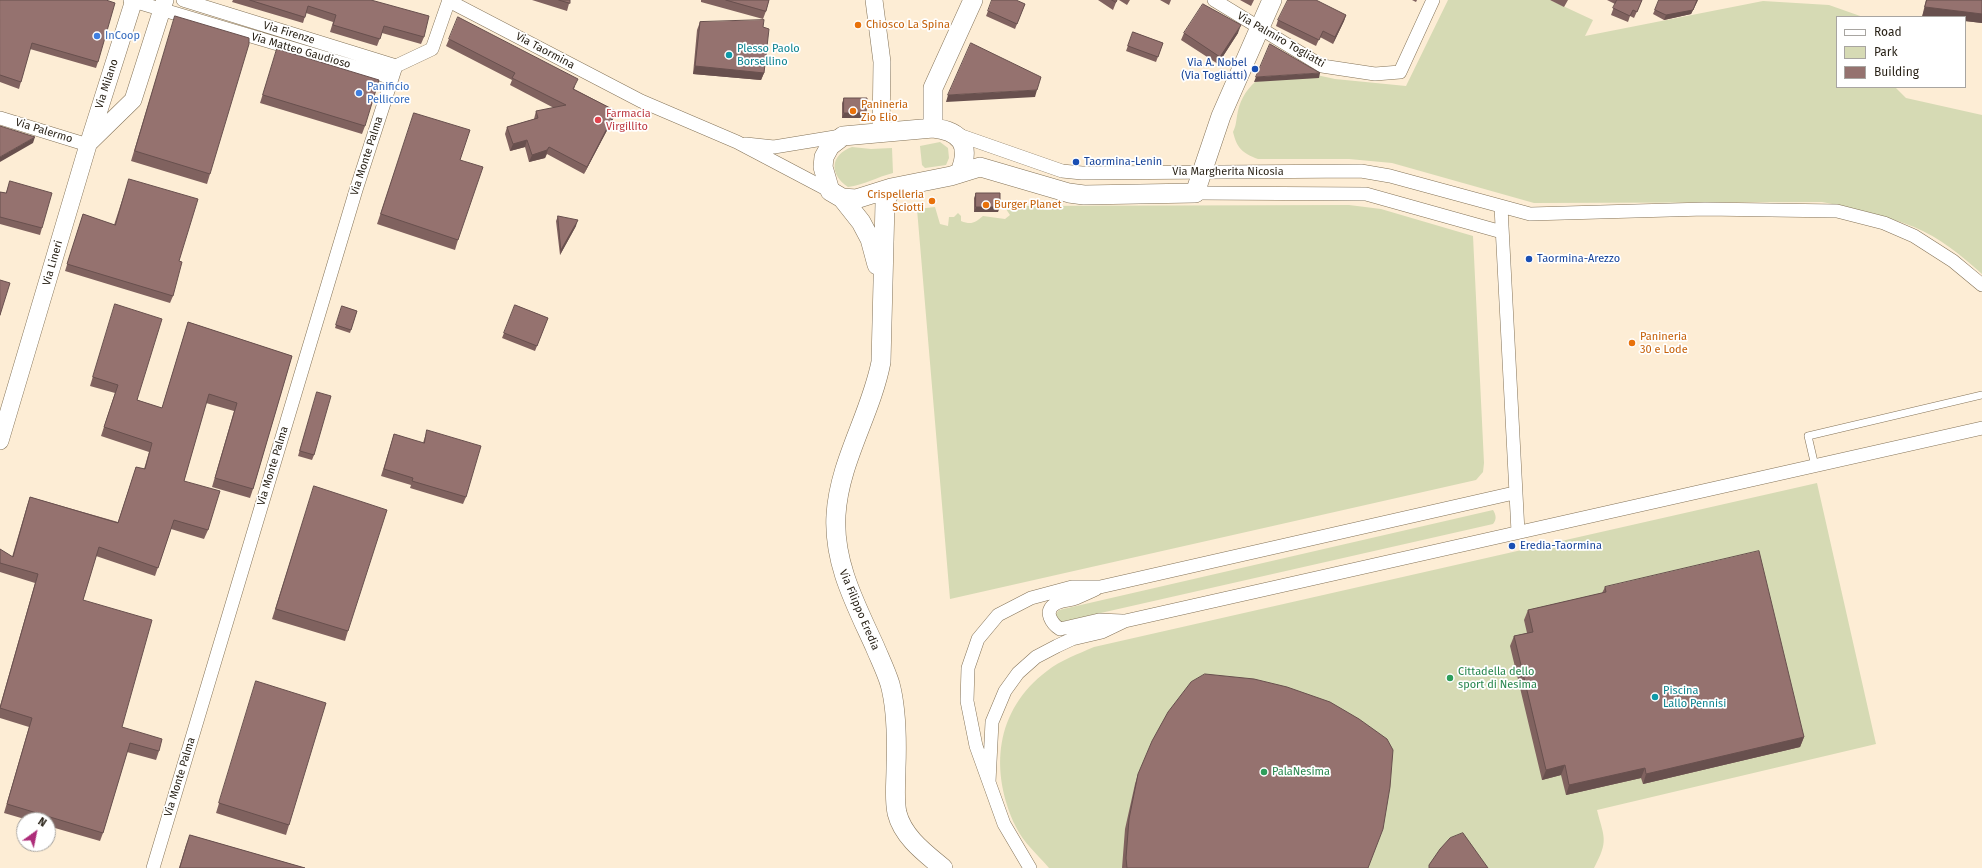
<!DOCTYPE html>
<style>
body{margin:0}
#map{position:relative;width:1982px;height:868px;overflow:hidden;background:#fdedd5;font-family:"Fira Sans",sans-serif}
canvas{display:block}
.legend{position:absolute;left:1836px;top:16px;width:130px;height:72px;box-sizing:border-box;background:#fff;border:1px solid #a8a5a1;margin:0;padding:5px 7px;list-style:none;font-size:12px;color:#261f14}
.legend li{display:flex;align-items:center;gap:8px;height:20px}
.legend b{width:20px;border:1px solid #a8a5a1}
.north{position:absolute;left:16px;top:812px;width:40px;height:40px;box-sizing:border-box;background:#fff;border:1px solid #a8a5a1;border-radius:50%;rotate:33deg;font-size:11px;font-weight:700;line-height:16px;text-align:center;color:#261f14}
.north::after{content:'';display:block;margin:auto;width:14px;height:18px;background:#ad2c79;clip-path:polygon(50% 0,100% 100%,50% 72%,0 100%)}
</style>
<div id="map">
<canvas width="1982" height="868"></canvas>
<ul class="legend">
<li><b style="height:5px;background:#fff"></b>Road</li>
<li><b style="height:11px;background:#d6dab4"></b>Park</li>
<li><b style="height:11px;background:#95726f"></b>Building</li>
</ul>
<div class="north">N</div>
</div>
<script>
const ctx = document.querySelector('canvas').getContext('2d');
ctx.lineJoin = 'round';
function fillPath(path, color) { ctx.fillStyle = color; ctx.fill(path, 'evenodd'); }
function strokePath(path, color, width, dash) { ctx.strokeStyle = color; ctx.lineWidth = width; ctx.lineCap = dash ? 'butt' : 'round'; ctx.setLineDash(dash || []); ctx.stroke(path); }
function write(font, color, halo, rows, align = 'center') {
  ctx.font = font + ' "Fira Sans",sans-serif'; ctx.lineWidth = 3.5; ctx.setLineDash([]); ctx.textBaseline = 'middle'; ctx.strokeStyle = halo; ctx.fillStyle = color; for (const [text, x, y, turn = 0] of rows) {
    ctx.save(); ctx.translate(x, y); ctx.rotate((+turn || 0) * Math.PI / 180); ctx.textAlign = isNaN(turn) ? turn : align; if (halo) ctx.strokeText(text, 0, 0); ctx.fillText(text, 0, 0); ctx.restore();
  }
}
fillPath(new Path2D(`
 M 1448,0 L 1550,0 L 1593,20 L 1585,36 L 1763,1 L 1829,5 L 1863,17 L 1837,17 L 1837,87 L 1895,87 L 1906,98 L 1982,115 L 1982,274 C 1962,256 1939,237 1914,227 C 1884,215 1853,208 1822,202 L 1534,203 L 1392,163 L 1349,159 L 1258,159 C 1242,153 1237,148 1233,132 C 1236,126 1236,122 1237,116 C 1239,102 1245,91 1255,82 L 1312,74 L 1335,79 L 1406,86 Z
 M 940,142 L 948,148 L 949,158 L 946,165 L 925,168 L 922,165 L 920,146 Z
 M 852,147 L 871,149 L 892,148 L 893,173 C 877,177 864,185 848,187 C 829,174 830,155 852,147 Z
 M 1349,205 L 1381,209 L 1473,236 L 1484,463 L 1483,472 L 1476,480 L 950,599 L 917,209 L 935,207 L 940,224 L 948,226 L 949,217 L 954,217 L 958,213 L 961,216 L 961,221 C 971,225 975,223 983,216 L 1005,219 L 1010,215 L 1004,206 Z
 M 1817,483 L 1876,744 L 1597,810 C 1604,838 1609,840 1594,868 L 1049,868 C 1038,855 1023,842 1016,827 C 989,771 995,710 1047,671 C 1061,660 1078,654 1094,647 Z
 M 1493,510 C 1496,515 1497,519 1493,524 L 1061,622 L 1057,619 L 1056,614 L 1059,610 Z`), '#d6dab4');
const service = new Path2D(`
 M 1815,466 L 1808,436 L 1982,395`);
const minor = new Path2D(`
 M 130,0 L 392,78
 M 183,0 L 396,66
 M 1214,0 L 1322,66 L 1375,74 L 1400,72 L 1433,0
 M 449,1 L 641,101 L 737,142 L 830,191
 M 396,66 L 432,49 L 449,0
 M 0,118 L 88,145
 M 956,134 L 1062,171 L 1082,173 L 1361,171 L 1390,176 L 1530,214 L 1705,209 L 1837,211 L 1884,223 L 1914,236 L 1953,261 L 1982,285
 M 746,144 L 774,147 L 841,136
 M 1195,193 L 1366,194 L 1502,232
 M 1501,207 L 1518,532
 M 1096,589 C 1090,592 1083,595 1076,598 C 1069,601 1061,600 1055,604 C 1043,611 1052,624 1060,629 L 1099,620 L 1122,621
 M 989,782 L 992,722 L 1005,691 L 1018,673 L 1036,657 L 1057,646 L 1072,639 L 1102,632 L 1125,621 L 1982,428
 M 153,868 L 356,190 L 396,66
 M 1030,868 L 1004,824 L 976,746 L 967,701 L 968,668 L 978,639 L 998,615 L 1031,598 L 1072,587 L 1100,587 L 1514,493`);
const tertiary = new Path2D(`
 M 874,0 L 882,62 L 881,133
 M 89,143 L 133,100 L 165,0
 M 0,441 L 88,145 L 134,0`);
const secondary = new Path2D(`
 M 933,128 L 933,88 L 973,0
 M 891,188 L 885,203 L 881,362 C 871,414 839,462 836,515 C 833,563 856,605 875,647 C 880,659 886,671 890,684 C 897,710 897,740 896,768 C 896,783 894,799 897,813 C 903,837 925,853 943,868
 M 842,198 L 856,199 L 891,188 L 951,176 L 980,167 L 1069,193 L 1084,195 L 1195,193 L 1221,116 L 1272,0
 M 877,265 L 870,239 L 861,222 L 842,198 L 830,191 L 823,167 L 824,157 L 830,146 L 843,136 L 933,128 C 961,131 971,145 960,172`);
strokePath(service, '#847358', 8);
strokePath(minor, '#847358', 14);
strokePath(tertiary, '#847358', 18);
strokePath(secondary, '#847358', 20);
strokePath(service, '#fff', 7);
strokePath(minor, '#fff', 13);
strokePath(tertiary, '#fff', 17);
strokePath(secondary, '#fff', 19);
fillPath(new Path2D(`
 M 0,0 L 98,62 L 96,68 L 30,49 L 19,89 L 0,82 Z
 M 233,0 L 371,0 L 424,37 L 421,44 L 382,33 L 377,46 L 330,32 L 333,22 L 306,13 L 303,23 L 232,2 Z
 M 532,0 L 570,0 L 567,11 Z
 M 701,0 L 769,0 L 766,11 L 763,19 L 701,2 Z
 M 1098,0 L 1117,0 L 1113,10 Z
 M 1119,0 L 1130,0 L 1127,5 Z
 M 1160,0 L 1171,0 L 1169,5 Z
 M 1240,0 L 1254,0 L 1251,6 Z
 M 1412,0 L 1417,0 L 1416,2 Z
 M 1550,0 L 1568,0 L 1564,7 Z
 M 1607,0 L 1642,0 L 1634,18 L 1630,16 L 1628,22 L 1611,15 L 1615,4 Z
 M 1659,0 L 1698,0 L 1691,14 L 1664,20 L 1653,14 Z
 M 1926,0 L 1982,0 L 1982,23 L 1965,21 L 1965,17 L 1922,17 Z
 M 1025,4 L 1015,29 L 986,16 L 988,11 Z
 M 1346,15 L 1344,21 L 1333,44 L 1320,37 L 1316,46 L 1276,26 L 1278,20 Z
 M 175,16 L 210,174 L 207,184 L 131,161 L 172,26 Z
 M 700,22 L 763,27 L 764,73 L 761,80 L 693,74 L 697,30 Z
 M 1133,32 L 1163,43 L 1156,62 L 1126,51 Z
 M 1184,33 L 1238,33 L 1218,64 L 1181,40 Z
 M 449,39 L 575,86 L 574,89 L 616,111 L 613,119 L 584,174 L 547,154 L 545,158 L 529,162 L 525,147 L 510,151 L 505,134 L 507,127 L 534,119 L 536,111 L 554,108 L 510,85 L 512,80 L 446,46 Z
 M 277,49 L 365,126 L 362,134 L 260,103 Z
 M 844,98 L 866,113 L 864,118 L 842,118 L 842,103 Z
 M 414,113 L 460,160 L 458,240 L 455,250 L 377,224 Z
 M 129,179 L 179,261 L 173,296 L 170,303 L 65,271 L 83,214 L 114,225 Z
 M 10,181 L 42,228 L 40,235 L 0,224 L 0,192 L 6,193 Z
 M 976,193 L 998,212 L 974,212 L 974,198 Z
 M 558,216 L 576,226 L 560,255 L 556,221 Z
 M 115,304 L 137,400 L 162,408 L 188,322 L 292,356 L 253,489 L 250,498 L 212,487 L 234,411 L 206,403 L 184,481 L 208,530 L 204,539 L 171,529 L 155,576 L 96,556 L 83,600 L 122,727 L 159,751 L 156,760 L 127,752 L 103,833 L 100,841 L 48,826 L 48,820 L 28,820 L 4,813 L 29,727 L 0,718 L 0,706 L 35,583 L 0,572 L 0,549 L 12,557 L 27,506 L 30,497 L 118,522 L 136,467 L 144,469 L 149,452 L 101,436 L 115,393 L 90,386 Z
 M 515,305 L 548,318 L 535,351 L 502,338 Z
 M 342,306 L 357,311 L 350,333 L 335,328 Z
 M 317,392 L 314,455 L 312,460 L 298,456 Z
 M 427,430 L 466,497 L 463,504 L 410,488 L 411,485 L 381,476 L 394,434 L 423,443 Z
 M 314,486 L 348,631 L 345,641 L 272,619 Z
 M 1605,587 L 1804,737 L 1800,747 L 1643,784 L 1641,778 L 1566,795 L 1561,775 L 1542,780 L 1510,646 L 1514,636 L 1527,633 L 1524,620 L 1528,610 L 1602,593 Z
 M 256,681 L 289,825 L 286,835 L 216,813 L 253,691 Z
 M 1138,774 L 1369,868 L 1122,868 L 1125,829 L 1135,784 Z
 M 190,835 L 305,868 L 179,868 L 186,845 Z`), '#80625f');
fillPath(new Path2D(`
 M 1698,0 L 1691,14 L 1664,20 L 1666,15 Z
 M 1925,7 L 1982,14 L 1982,23 L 1965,21 L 1965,17 L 1922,17 Z
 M 1346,15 L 1344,21 L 1333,44 L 1335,37 Z
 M 1241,25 L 1238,33 L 1218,64 L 1220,57 Z
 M 695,66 L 764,73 L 761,80 L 693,74 Z
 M 1320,73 L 1319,78 L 1254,82 L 1256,77 Z
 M 1037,90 L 1035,97 L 946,102 L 948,95 Z
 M 616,111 L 613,119 L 584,174 L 587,167 Z
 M 844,113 L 866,113 L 864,118 L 842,118 Z
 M 35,137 L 33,143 L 0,162 L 0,157 Z
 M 527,140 L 525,147 L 510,151 L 513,144 Z
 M 549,147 L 545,158 L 529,162 L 532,155 Z
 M 976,207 L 1000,207 L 998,212 L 974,212 Z
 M 578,220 L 576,226 L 560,255 L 561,250 Z
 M 1804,737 L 1800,747 L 1643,784 L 1646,774 Z
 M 1565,765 L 1561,775 L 1542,780 L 1546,770 Z
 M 1645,768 L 1641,778 L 1566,795 L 1569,785 Z`), '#68504e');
const building = new Path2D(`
 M 0,0 L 106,0 L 115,3 L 98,62 L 32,43 L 21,82 L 0,75 Z
 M 250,0 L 371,0 L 429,16 L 424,37 L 384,26 L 380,39 L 333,25 L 336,15 L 308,6 L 305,17 Z
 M 559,0 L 570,0 L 570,3 Z
 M 726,0 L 769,0 L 766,11 Z
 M 992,0 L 1016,0 L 1025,4 L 1017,24 L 988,11 Z
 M 1112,0 L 1117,0 L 1116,2 Z
 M 1288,0 L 1316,0 L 1346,15 L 1335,37 L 1323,31 L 1319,40 L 1278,20 Z
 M 1617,0 L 1642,0 L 1637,12 L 1633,10 L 1630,16 L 1613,8 Z
 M 1659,0 L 1697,0 L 1693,10 L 1666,15 L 1655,10 Z
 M 1927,0 L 1982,0 L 1982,14 L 1925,7 Z
 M 1203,4 L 1241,25 L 1220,57 L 1184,33 Z
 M 175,16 L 249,38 L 249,44 L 210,174 L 135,151 Z
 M 458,17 L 578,79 L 573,89 L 616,111 L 587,167 L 549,147 L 547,150 L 532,155 L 527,140 L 513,144 L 507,127 L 538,118 L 536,111 L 566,105 L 512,78 L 515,73 L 449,39 Z
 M 764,20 L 763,27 L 769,29 L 764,73 L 695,66 L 700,22 Z
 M 1133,32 L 1163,43 L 1158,57 L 1128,46 Z
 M 971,43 L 1041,77 L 1037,90 L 948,95 Z
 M 1270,44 L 1320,73 L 1256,77 Z
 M 277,49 L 379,80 L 365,126 L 263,95 Z
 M 844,98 L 867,98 L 866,113 L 844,113 Z
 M 414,113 L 470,130 L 460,160 L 483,167 L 458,240 L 381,214 Z
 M 0,126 L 35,137 L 0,157 Z
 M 129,179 L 198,199 L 179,261 L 182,262 L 173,296 L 67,264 L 83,214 L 115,225 Z
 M 10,181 L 52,193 L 42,228 L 0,217 L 0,192 L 6,193 Z
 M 976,193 L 1000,193 L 1000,207 L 976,207 Z
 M 558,216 L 578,220 L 561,250 Z
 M 0,280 L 10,283 L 0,315 Z
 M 115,304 L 162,319 L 137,400 L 162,408 L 188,322 L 292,356 L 253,489 L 215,478 L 237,403 L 209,394 L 184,481 L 220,491 L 208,530 L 174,520 L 158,568 L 99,547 L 83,600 L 152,620 L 122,727 L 162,739 L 159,751 L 130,743 L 103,833 L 7,804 L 32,718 L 0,708 L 38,574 L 0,563 L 0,549 L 13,557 L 30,497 L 118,523 L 136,467 L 145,469 L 152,443 L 104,427 L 118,385 L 93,377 Z
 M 515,305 L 548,318 L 537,346 L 504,333 Z
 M 342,306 L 357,311 L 351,330 L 336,325 Z
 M 317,392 L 331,396 L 314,455 L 300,451 Z
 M 427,430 L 481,446 L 466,497 L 412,481 L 413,478 L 384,469 L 394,434 L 424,443 Z
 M 314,486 L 387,510 L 348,631 L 276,609 Z
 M 1759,551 L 1804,737 L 1646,774 L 1645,768 L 1569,785 L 1565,765 L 1546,770 L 1514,636 L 1533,632 L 1528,610 L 1606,592 L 1605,587 Z
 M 1205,674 L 1254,679 L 1287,687 L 1330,702 L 1359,719 L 1387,739 L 1393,750 L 1390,787 L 1383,829 L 1368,868 L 1127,868 L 1126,858 L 1129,819 L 1138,774 L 1152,741 L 1168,712 L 1191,682 Z
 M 256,681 L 326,703 L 289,825 L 219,803 Z
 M 1463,833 L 1488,868 L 1429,868 L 1429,865 L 1440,849 L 1450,838 Z
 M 190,835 L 305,868 L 180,868 Z`);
fillPath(building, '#95726f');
strokePath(building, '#68504e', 1);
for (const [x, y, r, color] of [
 [858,25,4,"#e8710a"],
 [97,36,4,"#3f7fe0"],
 [729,55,4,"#0f9aa8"],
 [1255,69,4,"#1a4fb4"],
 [359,93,4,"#3f7fe0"],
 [853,111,4,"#e8710a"],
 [598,120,4,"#e0444e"],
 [1076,162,4,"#1a4fb4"],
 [932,201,4,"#e8710a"],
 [986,205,4,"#e8710a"],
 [1529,259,4,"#1a4fb4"],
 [1632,343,4,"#e8710a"],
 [1512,546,4,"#1a4fb4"],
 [1450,678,4,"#2e9e5b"],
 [1655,697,4,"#0f9aa8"],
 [1264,772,4,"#2e9e5b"]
]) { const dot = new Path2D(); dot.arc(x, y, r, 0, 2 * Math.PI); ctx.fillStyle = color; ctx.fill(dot); strokePath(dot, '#fff', 1.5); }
write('11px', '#c56008', '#fff', [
 ["Chiosco La Spina",866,25],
 ["Panineria",861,105],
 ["Zio Elio",861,118],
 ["Crispelleria",924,195,"right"],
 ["Sciotti",924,208,"right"],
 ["Burger Planet",994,205],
 ["Panineria",1640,337],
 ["30 e Lode",1640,350]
], 'left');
write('11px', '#261f14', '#fff', [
 ["Via Firenze",289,33,17],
 ["Via Palmiro Togliatti",1281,40,30],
 ["Via Matteo Gaudioso",301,51,16],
 ["Via Taormina",545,51,28],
 ["Via Milano",107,84,-72],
 ["Via Palermo",44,131,17],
 ["Via Monte Palma",367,156,-72],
 ["Via Margherita Nicosia",1228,172],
 ["Via Lineri",53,263,-74],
 ["Via Monte Palma",273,466,-73],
 ["Via Filippo Eredia",859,610,67],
 ["Via Monte Palma",180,777,-73]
]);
write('11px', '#366cbe', '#fff', [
 ["InCoop",105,36],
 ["Panificio",367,87],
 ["Pellicore",367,100]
], 'left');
write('11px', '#0d838f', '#fff', [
 ["Plesso Paolo",737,49],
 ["Borsellino",737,62],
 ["Piscina",1663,691],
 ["Lallo Pennisi",1663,704]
], 'left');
write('11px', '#164399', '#fff', [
 ["Via A. Nobel",1247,63,"right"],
 ["(Via Togliatti)",1247,76,"right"],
 ["Taormina-Lenin",1084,162],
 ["Taormina-Arezzo",1537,259],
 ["Eredia-Taormina",1520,546]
], 'left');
write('11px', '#be3a42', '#fff', [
 ["Farmacia",606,114],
 ["Virgillito",606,127]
], 'left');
write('11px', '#27864d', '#fff', [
 ["Cittadella dello",1458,672],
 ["sport di Nesima",1458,685],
 ["PalaNesima",1272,772]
], 'left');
</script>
